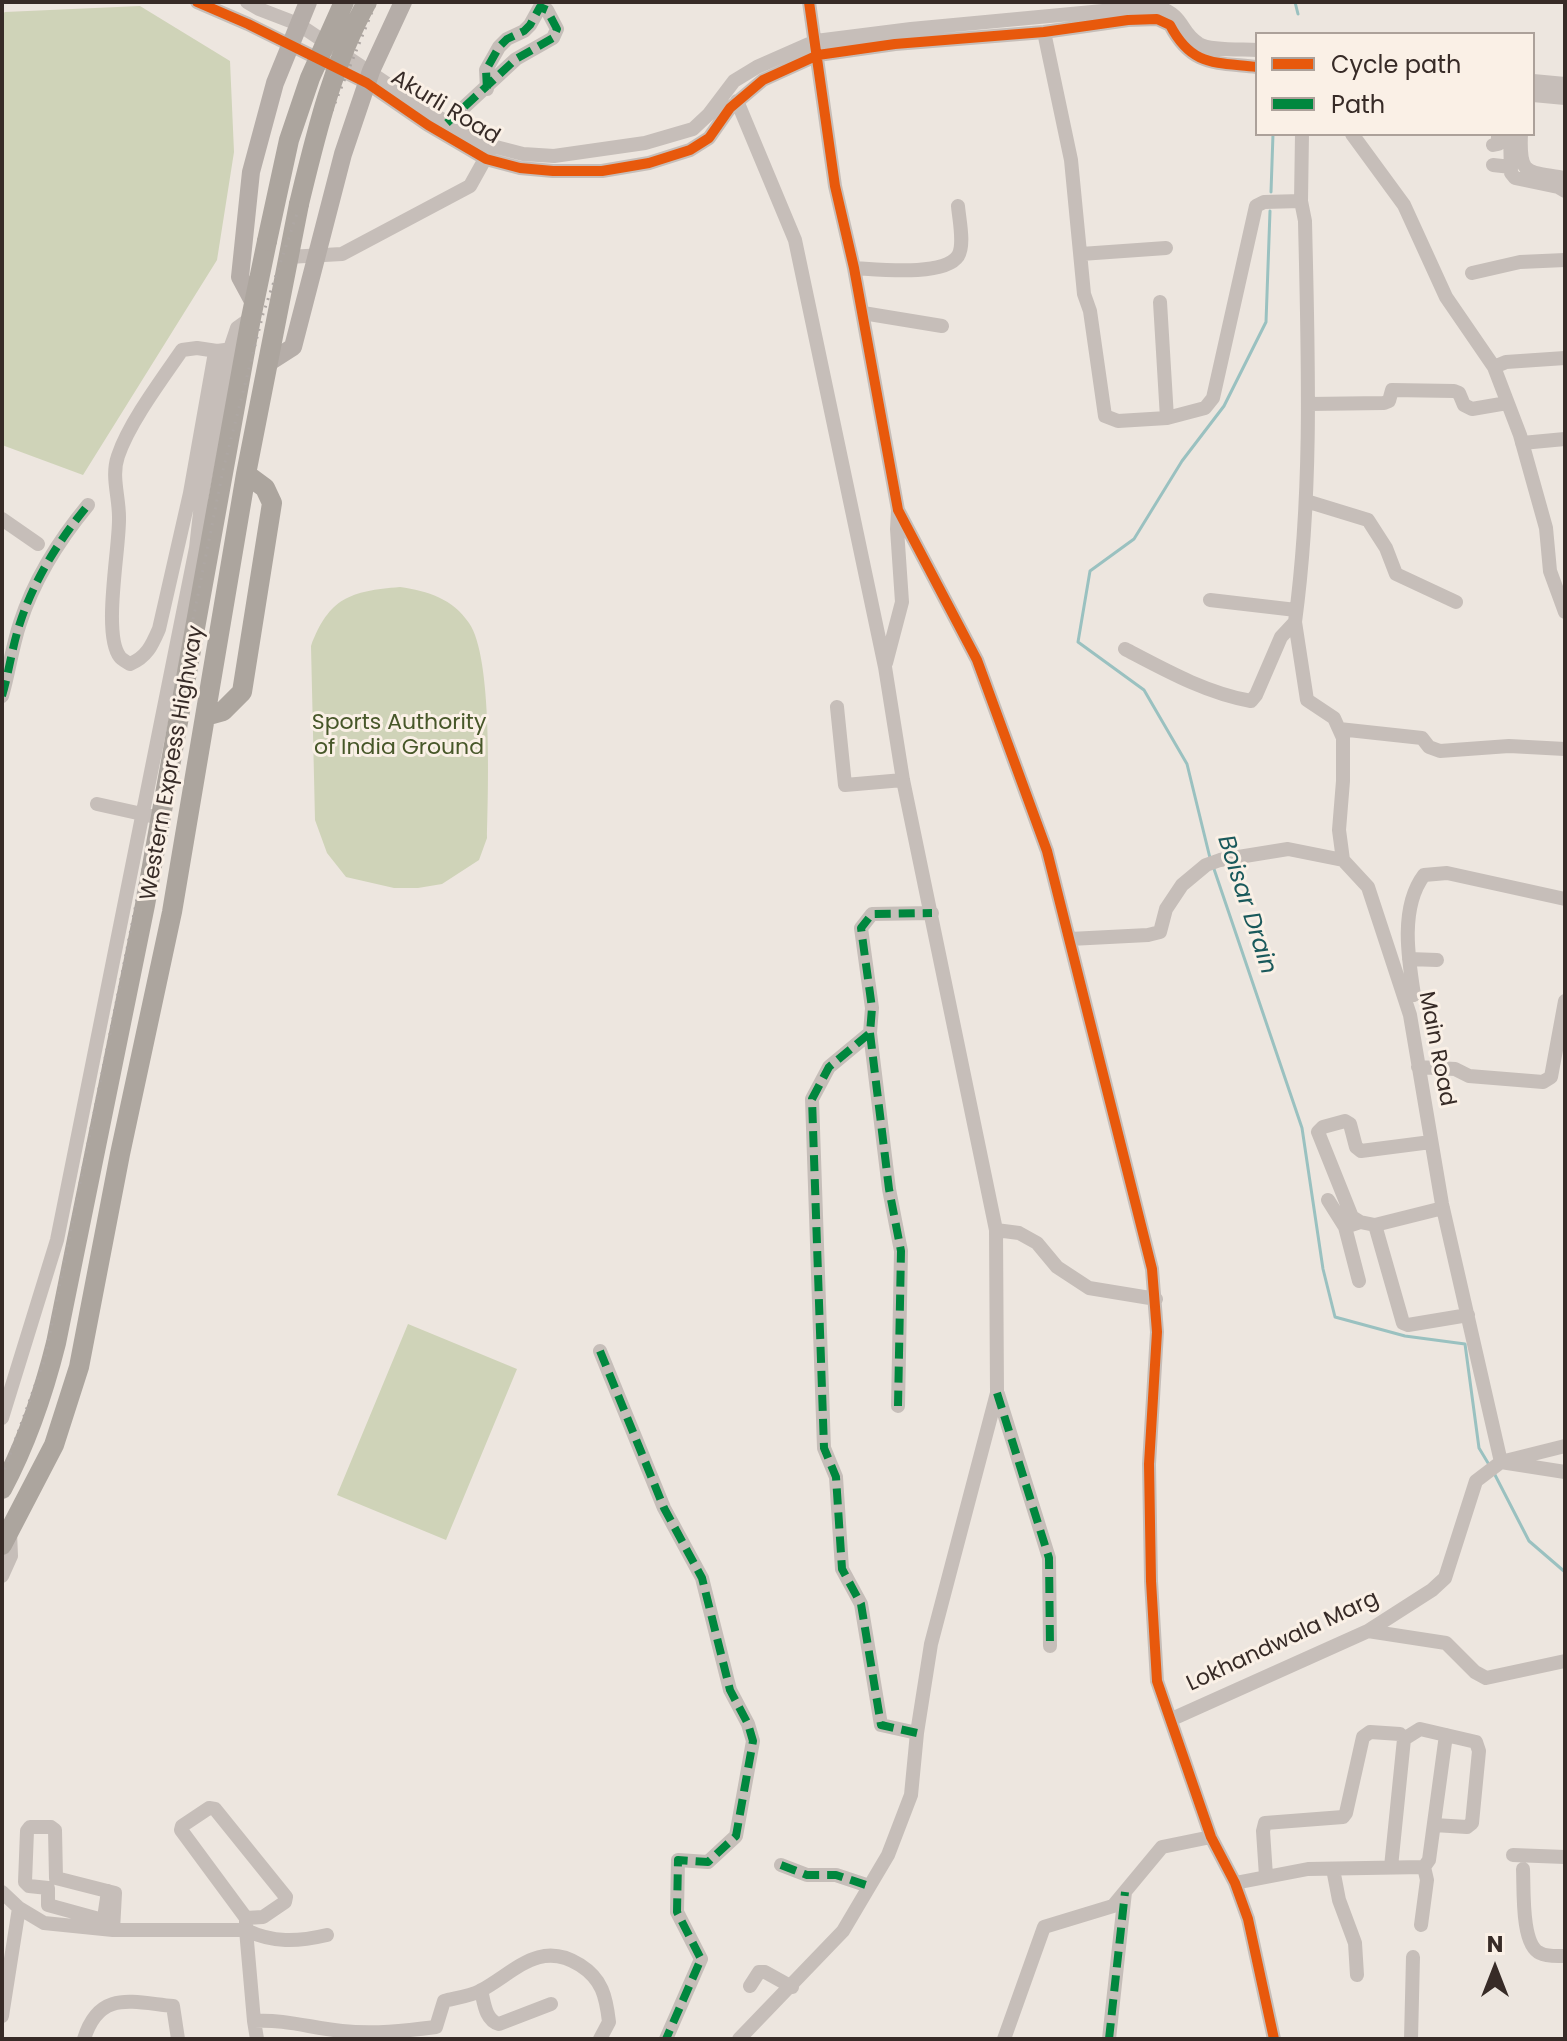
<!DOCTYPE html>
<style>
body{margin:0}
#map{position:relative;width:1567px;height:2041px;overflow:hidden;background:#ede6df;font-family:Poppins,sans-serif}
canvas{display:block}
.frame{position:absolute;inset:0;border:4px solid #372b27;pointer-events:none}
.legend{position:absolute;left:1255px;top:32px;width:280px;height:104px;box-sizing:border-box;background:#faf0e6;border:2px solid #aca19a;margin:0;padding:10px 14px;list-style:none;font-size:24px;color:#372b27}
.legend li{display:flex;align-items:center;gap:16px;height:40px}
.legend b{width:40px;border:2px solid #aca19a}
.north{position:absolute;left:1455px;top:1929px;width:80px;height:80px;-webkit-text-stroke:6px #faf0e6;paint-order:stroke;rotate:0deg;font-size:22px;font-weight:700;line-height:32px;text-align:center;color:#372b27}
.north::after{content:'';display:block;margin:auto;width:28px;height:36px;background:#372b27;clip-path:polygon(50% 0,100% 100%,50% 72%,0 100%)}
</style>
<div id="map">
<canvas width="1567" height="2041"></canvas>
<div class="frame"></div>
<ul class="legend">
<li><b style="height:10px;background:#e8590c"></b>Cycle path</li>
<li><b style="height:10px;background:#00873e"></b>Path</li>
</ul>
<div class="north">N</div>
</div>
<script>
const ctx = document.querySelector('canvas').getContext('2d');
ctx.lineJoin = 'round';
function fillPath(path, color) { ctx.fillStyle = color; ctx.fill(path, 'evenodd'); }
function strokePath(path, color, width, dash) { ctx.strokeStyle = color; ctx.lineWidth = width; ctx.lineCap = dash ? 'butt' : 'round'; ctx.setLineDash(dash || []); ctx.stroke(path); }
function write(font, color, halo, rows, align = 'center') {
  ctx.font = font + ' Poppins,sans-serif'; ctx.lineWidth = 6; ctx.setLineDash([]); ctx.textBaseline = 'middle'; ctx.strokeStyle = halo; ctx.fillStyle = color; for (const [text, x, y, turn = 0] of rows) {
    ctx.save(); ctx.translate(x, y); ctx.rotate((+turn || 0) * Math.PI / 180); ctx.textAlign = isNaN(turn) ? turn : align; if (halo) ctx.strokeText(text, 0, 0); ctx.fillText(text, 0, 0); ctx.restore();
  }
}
fillPath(new Path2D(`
 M 140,6 L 230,61 L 234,152 L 217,260 L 83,475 L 2,445 L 2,14 L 5,12 Z
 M 400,587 C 428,591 453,599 469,623 C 493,657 488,793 487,838 L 479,860 L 442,884 L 418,888 L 394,888 L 346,877 L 327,853 L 315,820 L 311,646 C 329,598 350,591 400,587 Z
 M 408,1324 L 517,1369 L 446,1540 L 337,1495 Z`), '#cfd3b8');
strokePath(new Path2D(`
 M 1295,2 L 1298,14
 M 1271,192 L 1273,134
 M 1210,858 L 1187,764 L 1144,690 L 1078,642 L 1090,571 L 1134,539 L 1182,461 L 1224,406 L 1266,322 L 1270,211
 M 1214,869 L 1302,1128 L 1323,1269 L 1335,1317 L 1405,1336 L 1465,1344 L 1479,1448 L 1488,1463
 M 1494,1473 L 1529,1541 L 1565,1572`), '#9ac1c0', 3);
strokePath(new Path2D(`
 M 197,2 L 248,24 L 367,83 L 428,125 L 486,159 L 520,168 L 553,171 L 602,171 L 649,163 L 690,150 L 709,138 L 730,108 L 763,80 L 818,55 L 895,44 L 1044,32 L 1128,20 L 1157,19 L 1170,25 C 1192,67 1215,62 1257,67
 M 247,2 L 259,9 L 298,24 L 432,114 L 492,146 L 523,154 L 554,156 L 645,143 L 693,129 L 709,114 L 734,81 L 757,67 L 816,41 L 911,29 L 1156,6 C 1187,17 1178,31 1199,44 C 1211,51 1242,49 1257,50
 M 809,2 L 835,186 L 854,268 L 898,510 L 977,660 L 1047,851 L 1152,1269 L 1157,1332 L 1149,1464 L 1151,1581 L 1157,1681 L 1211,1837 L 1235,1883 L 1248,1919 L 1274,2039
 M 1044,32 L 1071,160 L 1084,294 L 1090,311 L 1105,416 L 1118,421 L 1167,418 L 1205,408 L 1213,398 L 1256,206 L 1264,202 L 1301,201
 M 1533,81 L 1565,84
 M 1533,95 L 1565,98
 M 737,101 L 795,240 L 885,667 L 903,780 L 996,1230 L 997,1393 L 931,1644 L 917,1733 L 911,1795 L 888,1855 L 843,1931 L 739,2039
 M 447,123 L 516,59 L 553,38 L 557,29 L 547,10 L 540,7 L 530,25 L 524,31 L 507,39 L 499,47 L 486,70 L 487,89
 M 1352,134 L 1404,205 L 1446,297 L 1494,367 L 1520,435 L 1546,528 L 1550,571 L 1565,612
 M 1510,134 L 1511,173 L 1515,178 L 1558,187 L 1565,191
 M 1521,134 C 1519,177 1527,171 1565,178
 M 1493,145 L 1498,144 L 1498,134
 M 1493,165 L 1511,167
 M 1081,254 L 1166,248
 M 288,257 L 342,254 L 470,186 L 490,150
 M 854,268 C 876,269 944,277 958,256 C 965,245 959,219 958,206
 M 1472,273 L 1520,262 L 1565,260
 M 1160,302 L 1167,418
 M 863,313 L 942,326
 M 1494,367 L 1506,362 L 1565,358
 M 1309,404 L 1384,403 L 1389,401 L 1392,390 L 1454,391 L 1459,393 L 1464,405 L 1472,409 L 1507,403
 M 1522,443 L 1565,439
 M 190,493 L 159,629 C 152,645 147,657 130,664 C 128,663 120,658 120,657 C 102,634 120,547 119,517 C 119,496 111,476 118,456 C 129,423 162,379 182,350 L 197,348 L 217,351
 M 196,494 L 190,493 L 214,358 L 217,351 L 225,350
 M 1306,501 L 1368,520 L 1386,548 L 1396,574 L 1456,602
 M 2,519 L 38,544
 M 1210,600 L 1296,610
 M 1295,622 L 1307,700 L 1334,718 L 1343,738 L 1343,781 L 1339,830 L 1343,860 L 1368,887 L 1410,1015 L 1442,1204 L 1501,1462 L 1565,1472
 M 1125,649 C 1165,670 1206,693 1251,701 L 1256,695 L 1281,637 L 1295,622 C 1313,489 1308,355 1305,221 L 1301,201 L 1302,134
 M 886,663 L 902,602 L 897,529 L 898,510
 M 2,696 C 9,672 12,647 20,623 C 34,580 59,540 88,505
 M 837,707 L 845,785 L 903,780
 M 1339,729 L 1422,738 L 1429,747 L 1440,751 L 1509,746 L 1565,749
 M 97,804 L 151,816
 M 1070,939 L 1148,935 L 1160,932 L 1166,909 L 1182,885 L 1206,865 L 1220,860 L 1288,849 L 1343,860
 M 1409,959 L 1437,960
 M 1414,995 C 1408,957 1400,907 1424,875 L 1447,873 L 1565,899
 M 870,1033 L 889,1189 L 901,1251 L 898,1406
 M 1418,1067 L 1455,1069 L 1469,1076 L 1543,1082 L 1551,1077 L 1565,1001
 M 1431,1142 L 1361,1151 L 1356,1147 L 1350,1124 L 1345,1121 L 1323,1127 L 1318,1132 L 1352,1217 L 1360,1222 L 1375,1225 L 1403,1323 L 1408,1325 L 1468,1315
 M 1328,1200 L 1345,1227
 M 1375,1225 L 1443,1208
 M 996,1230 L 1019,1233 L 1037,1243 L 1057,1267 L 1089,1288 L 1156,1299
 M 1359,1281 L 1345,1227 L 1360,1222
 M 600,1351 L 664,1508 L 702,1578 L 730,1690 L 748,1724 L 753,1741 L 736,1836 L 708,1862 L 678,1860 L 677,1912 L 701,1959 L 666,2039
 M 998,1394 L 1049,1558 L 1050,1646
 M 2,1418 L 57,1240 L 196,548 L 202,495 L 230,349 L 237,328 L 251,318
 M 2,1576 L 11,1556 L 10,1532
 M 1368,1631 L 1446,1643 L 1475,1672 L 1486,1678 L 1565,1661
 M 1172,1719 L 1368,1631 L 1432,1590 L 1445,1578 L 1476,1481 L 1501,1462 L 1565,1446
 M 917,1733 L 881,1725 L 861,1604 L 842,1569 L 836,1477 L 824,1448 L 812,1099 L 829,1067 L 870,1033 L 872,1008 L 861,928 L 872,914 L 932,913
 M 1404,1739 L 1420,1729 L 1476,1742 L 1479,1751 L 1472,1823 L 1467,1827 L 1434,1825
 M 1513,1855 L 1565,1857
 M 781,1865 L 807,1875 L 836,1875 L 869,1886
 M 1333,1869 L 1339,1900 L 1355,1943 L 1357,1975
 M 1523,1869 C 1524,1889 1521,1945 1540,1953 C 1547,1957 1557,1956 1565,1956
 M 1266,1876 L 1263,1831 L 1265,1823 L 1343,1817 L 1346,1813 L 1363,1737 L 1370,1732 L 1400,1734 L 1404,1739 L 1391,1867
 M 1235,1883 L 1308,1869 L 1424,1867
 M 108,1891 L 104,1918 L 99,1919 L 48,1905 L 48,1888 L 29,1886 L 25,1882 L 27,1831 L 30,1827 L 51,1827 L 55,1830 L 56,1878 L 115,1893 L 113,1930
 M 2,1892 L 19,1908 L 44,1923 L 113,1930 L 246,1930 L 254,2021 C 284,2019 312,2028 342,2031 C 374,2034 404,2031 436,2027 L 444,2001 C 456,1998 470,1996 480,1991 C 514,1973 539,1939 580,1965 C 602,1979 606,1996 609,2022 L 600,2039
 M 246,1918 L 263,1917 L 285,1902 L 286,1897 L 215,1809 L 209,1808 L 182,1826 L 181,1830 L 246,1918 L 246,1930 C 273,1943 297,1942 327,1935
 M 1421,1925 L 1427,1880 L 1424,1867 L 1429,1860 L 1446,1735
 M 750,1986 L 759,1972 L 765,1972 L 792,1987
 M 481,1990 C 484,2002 485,2020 499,2024 L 551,2004
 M 2,2016 L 19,1908
 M 254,2021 L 257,2039
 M 84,2039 C 99,1990 131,2002 173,2006 L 178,2039
 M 1004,2039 L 1044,1927 L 1113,1906 L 1162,1847 L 1211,1837
 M 1109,2039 L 1125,1892
 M 1411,2039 L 1413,1957`), '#c6beb9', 14);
strokePath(new Path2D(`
 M 254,303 L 240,277 L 251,172 L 275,83 L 308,2
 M 268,363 L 293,347 L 343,154 L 371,71 L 403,2`), '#b5ada8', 18);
strokePath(new Path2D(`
 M 205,716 L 223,711 L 242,692 L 272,503 L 265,488 L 246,474
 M 2,1489 C 27,1442 43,1395 56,1343 L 145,905 L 251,318 L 267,241
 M 2,1545 L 54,1445 L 79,1367 L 120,1154 L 172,912 L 246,474 L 299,204`), '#aca59e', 20);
strokePath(new Path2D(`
 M 2,1477 L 45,1358 L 223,470 L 263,314 L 331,113 L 376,2`), '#aea7a3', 3, [2, 6]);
strokePath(new Path2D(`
 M 299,204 C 316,134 332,65 367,2
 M 267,241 L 289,140 L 310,78 L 344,2`), '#aca59e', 20);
strokePath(new Path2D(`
 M 447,123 L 516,59 L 553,38 L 557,29 L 547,10 L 540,7 L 530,25 L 524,31 L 507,39 L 499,47 L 486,70 L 487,89
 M 2,696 C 9,672 12,647 20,623 C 34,580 59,540 88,505
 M 870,1033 L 889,1189 L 901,1251 L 898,1406
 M 600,1351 L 664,1508 L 702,1578 L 730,1690 L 748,1724 L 753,1741 L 736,1836 L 708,1862 L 678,1860 L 677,1912 L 701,1959 L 666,2039
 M 997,1393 L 1049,1558 L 1050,1646
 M 917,1733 L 881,1725 L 861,1604 L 842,1569 L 836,1477 L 824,1448 L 812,1099 L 829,1067 L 870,1033 L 872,1008 L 861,928 L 872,914 L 932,913
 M 781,1865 L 807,1875 L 836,1875 L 869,1886
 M 1109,2039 L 1125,1892`), '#00873e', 8, [16, 8]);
strokePath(new Path2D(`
 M 197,2 L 248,24 L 367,83 L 428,125 L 486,159 L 520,168 L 553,171 L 602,171 L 649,163 L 690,150 L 709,138 L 730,108 L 763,80 L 818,55 L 895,44 L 1044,32 L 1128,20 L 1157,19 L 1170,25 C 1192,67 1215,62 1257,67
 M 809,2 L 835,186 L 854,268 L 898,510 L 977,660 L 1047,851 L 1152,1269 L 1157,1332 L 1149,1464 L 1151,1581 L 1157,1681 L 1211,1837 L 1235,1883 L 1248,1919 L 1274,2039`), '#e8590c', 10);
write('22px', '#372b27', '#faf0e6', [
 ["Akurli Road",445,108,31],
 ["Western Express Highway",173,763,-80],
 ["Main Road",1436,1049,79],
 ["Lokhandwala Marg",1283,1642,-25]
]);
write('22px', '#475729', '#faf0e6', [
 ["Sports Authority",399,723],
 ["of India Ground",399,748]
]);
write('italic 24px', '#1a595b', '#faf0e6', [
 ["Boisar Drain",1246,905,72]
]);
</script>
